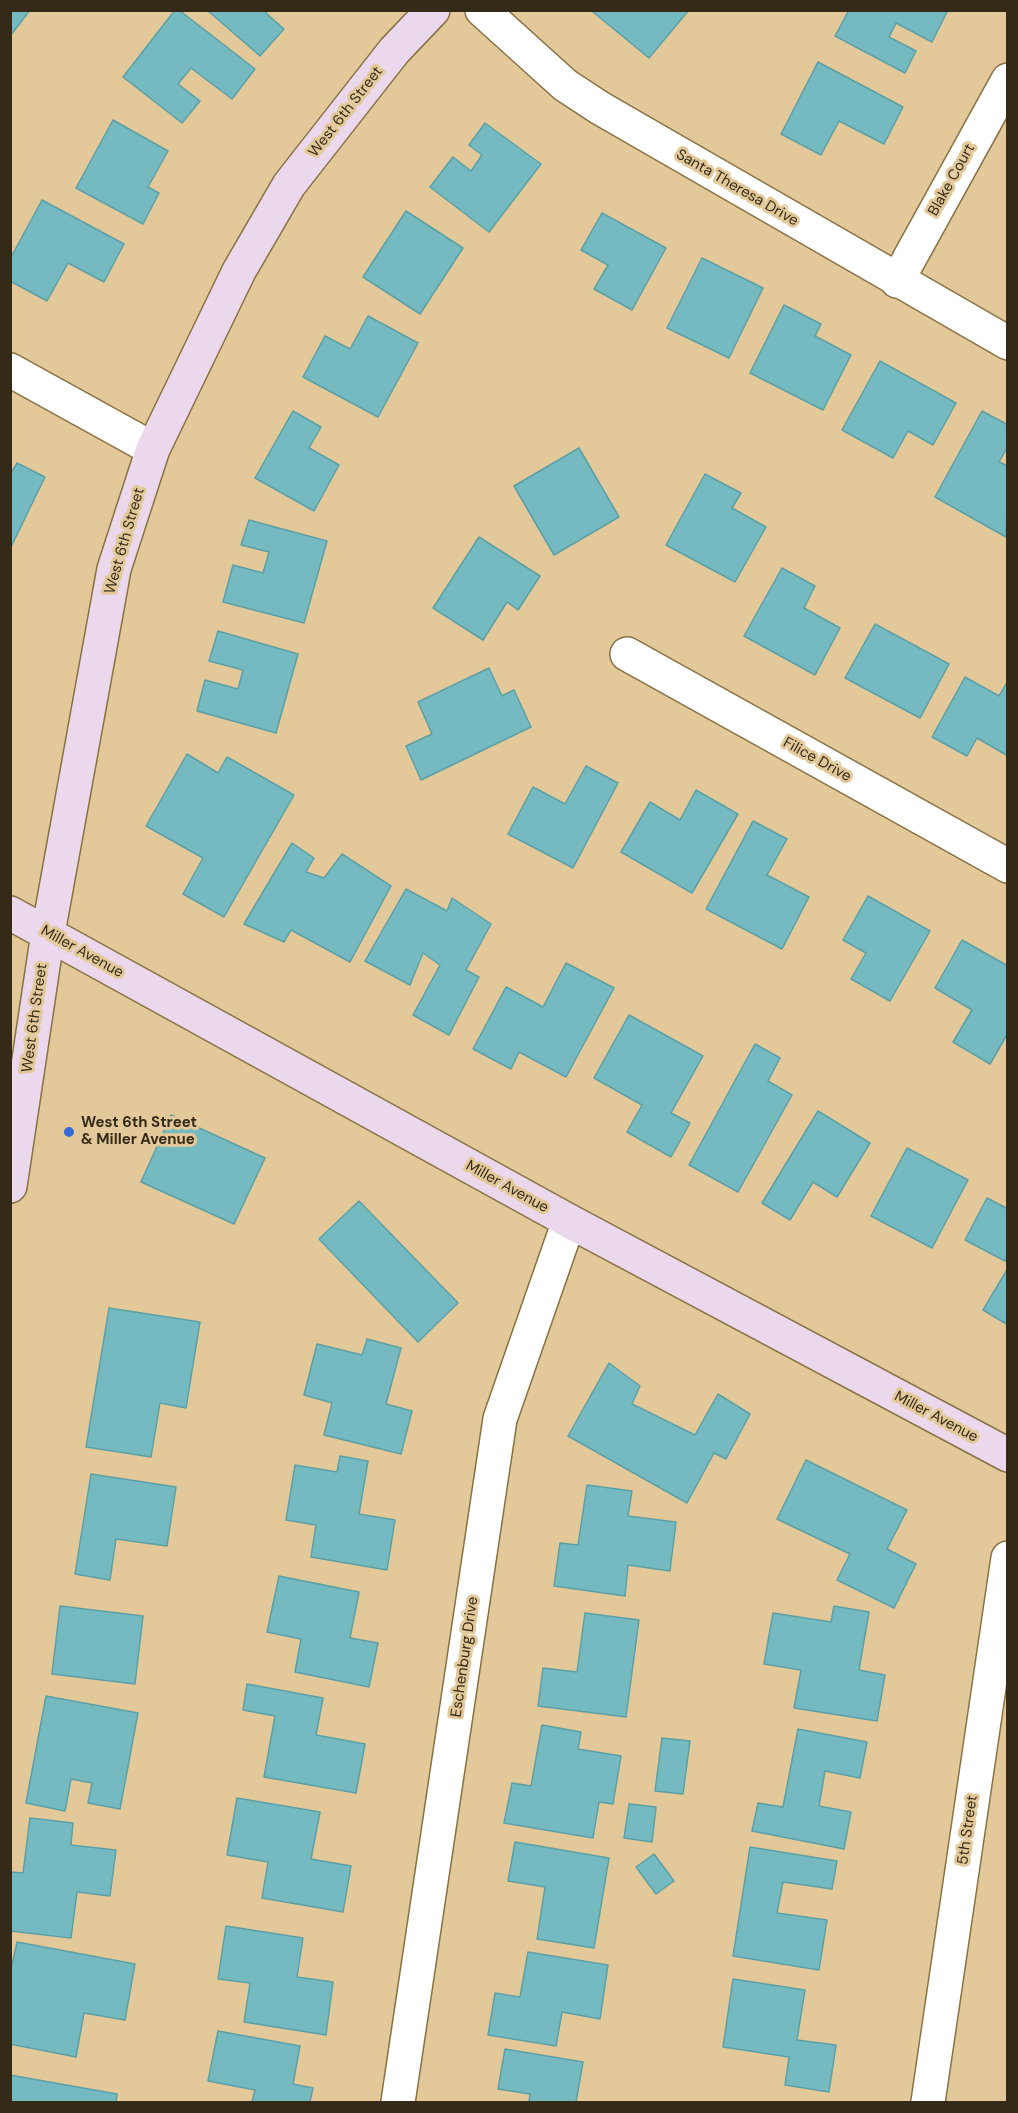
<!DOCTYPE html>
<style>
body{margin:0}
#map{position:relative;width:1018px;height:2113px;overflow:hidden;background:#e3c999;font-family:"DM Sans",sans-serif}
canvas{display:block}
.frame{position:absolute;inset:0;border:12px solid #342a17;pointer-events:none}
</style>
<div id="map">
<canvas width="1018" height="2113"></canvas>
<div class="frame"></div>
</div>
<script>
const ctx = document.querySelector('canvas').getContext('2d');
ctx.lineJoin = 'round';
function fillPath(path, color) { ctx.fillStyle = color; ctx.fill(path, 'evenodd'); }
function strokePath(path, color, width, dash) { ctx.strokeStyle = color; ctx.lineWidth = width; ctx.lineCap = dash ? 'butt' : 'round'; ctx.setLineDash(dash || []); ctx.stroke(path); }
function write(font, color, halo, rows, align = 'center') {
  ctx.font = font + ' "DM Sans",sans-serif'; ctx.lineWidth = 6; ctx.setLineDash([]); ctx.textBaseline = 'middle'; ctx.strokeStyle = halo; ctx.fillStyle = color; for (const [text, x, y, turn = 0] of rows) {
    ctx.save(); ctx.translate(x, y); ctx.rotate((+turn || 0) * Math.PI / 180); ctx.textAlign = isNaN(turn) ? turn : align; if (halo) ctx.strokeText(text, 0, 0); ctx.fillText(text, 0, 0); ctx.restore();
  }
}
const building = new Path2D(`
 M 10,10 L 30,10 L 11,35 L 10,34 Z
 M 175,10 L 179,10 L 255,69 L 232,99 L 191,68 L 178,84 L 200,101 L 182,123 L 123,77 Z
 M 207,10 L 268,10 L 266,13 L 284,29 L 260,56 Z
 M 594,10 L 689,10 L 649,58 L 593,12 Z
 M 849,10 L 948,10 L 932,42 L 896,23 L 889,37 L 916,51 L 905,73 L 835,36 Z
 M 818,62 L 903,107 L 884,144 L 839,121 L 821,155 L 781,134 Z
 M 113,120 L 168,151 L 148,187 L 159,193 L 143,224 L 76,188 Z
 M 485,123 L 541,164 L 489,232 L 430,187 L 453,157 L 471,171 L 482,155 L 469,145 Z
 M 42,200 L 124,244 L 104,282 L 68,263 L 47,301 L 10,281 L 10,259 Z
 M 406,211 L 463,248 L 420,314 L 363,277 Z
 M 602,213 L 666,248 L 632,310 L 594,289 L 608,265 L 581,250 Z
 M 702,258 L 763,288 L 729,358 L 667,328 Z
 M 784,305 L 821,324 L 815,336 L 851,355 L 823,410 L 750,373 Z
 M 368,316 L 418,343 L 378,417 L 303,377 L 325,336 L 350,349 Z
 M 880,361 L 956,403 L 933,445 L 908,431 L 893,458 L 842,430 Z
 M 293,411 L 321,427 L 309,448 L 339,465 L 314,511 L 255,478 Z
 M 982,411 L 1008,425 L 1008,446 L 999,462 L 1008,466 L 1006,537 L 935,497 Z
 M 579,448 L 619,517 L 554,555 L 514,486 Z
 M 17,463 L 45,477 L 10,549 L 10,475 Z
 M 705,474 L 741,493 L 732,508 L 766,527 L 735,582 L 666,545 Z
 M 249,520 L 327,541 L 304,623 L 223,602 L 233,565 L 263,573 L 269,552 L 241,545 Z
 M 479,537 L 540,576 L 518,610 L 507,602 L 483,640 L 433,608 Z
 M 782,568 L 815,586 L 804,608 L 840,628 L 815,675 L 744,636 Z
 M 875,624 L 949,664 L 920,718 L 845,678 Z
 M 218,631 L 298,654 L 276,733 L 197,711 L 205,680 L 238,689 L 243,670 L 209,661 Z
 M 489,668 L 502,696 L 514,690 L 531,727 L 421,780 L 406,746 L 432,734 L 418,702 Z
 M 965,677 L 999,696 L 1008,681 L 1008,756 L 977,738 L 967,756 L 932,737 Z
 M 187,754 L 218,773 L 227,757 L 294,795 L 224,917 L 183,894 L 203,858 L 146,826 Z
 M 586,766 L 618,783 L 573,868 L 508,834 L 533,787 L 565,804 Z
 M 696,790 L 738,814 L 692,893 L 621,852 L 650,802 L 680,820 Z
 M 753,821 L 787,839 L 767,875 L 809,897 L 782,949 L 706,909 Z
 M 292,843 L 314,858 L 306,872 L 324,878 L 342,854 L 391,886 L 350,962 L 291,930 L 284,942 L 244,924 Z
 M 406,889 L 447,911 L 452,898 L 491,924 L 466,970 L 479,977 L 449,1035 L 413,1015 L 440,965 L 423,953 L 410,985 L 365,961 Z
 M 868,896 L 930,931 L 890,1001 L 851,979 L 866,953 L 843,940 Z
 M 962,940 L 1008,966 L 1008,1033 L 990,1064 L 953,1042 L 972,1010 L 935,988 Z
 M 566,963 L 614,988 L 566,1077 L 519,1052 L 511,1069 L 473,1049 L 506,987 L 543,1007 Z
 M 629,1015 L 703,1056 L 671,1113 L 690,1123 L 671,1157 L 627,1132 L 642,1105 L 594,1078 Z
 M 755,1044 L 780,1058 L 768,1081 L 792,1095 L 738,1192 L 689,1165 Z
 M 818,1111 L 870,1143 L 837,1197 L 813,1182 L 790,1220 L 762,1203 Z
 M 171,1115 L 265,1158 L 234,1224 L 141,1182 Z
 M 907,1148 L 968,1180 L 932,1248 L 871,1216 Z
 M 987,1198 L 1008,1209 L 1008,1256 L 1005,1261 L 965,1240 Z
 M 359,1201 L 458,1303 L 418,1342 L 319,1239 Z
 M 1008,1268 L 1008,1325 L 983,1310 Z
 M 109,1308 L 200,1322 L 186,1408 L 160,1403 L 151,1457 L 86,1447 Z
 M 367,1339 L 401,1348 L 386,1404 L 412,1411 L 401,1454 L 324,1435 L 332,1403 L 304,1395 L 317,1344 L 362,1355 Z
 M 609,1363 L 640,1386 L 632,1404 L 695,1435 L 718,1394 L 750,1414 L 726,1459 L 714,1453 L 687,1503 L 568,1436 Z
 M 340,1456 L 368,1461 L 359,1514 L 395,1520 L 387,1570 L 311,1557 L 316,1525 L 286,1520 L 295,1465 L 337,1472 Z
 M 806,1460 L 907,1510 L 887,1549 L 916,1564 L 894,1608 L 837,1580 L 850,1554 L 777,1519 Z
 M 91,1474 L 176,1487 L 167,1546 L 116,1539 L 110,1580 L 75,1574 Z
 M 587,1485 L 632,1491 L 628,1516 L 676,1522 L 670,1571 L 628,1565 L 625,1596 L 554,1586 L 560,1543 L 578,1545 Z
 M 279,1576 L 359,1592 L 350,1638 L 378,1643 L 369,1687 L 295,1672 L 301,1639 L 267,1632 Z
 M 60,1606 L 143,1616 L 135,1684 L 52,1674 Z
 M 834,1606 L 869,1612 L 859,1670 L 885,1675 L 877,1721 L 794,1708 L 801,1670 L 764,1664 L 773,1613 L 831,1622 Z
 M 585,1613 L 639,1620 L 626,1717 L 538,1706 L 543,1668 L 577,1672 Z
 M 247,1684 L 323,1698 L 316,1735 L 365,1744 L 356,1793 L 264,1777 L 275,1716 L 243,1710 Z
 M 46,1696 L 138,1713 L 120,1809 L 88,1803 L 92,1783 L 71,1779 L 65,1811 L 26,1803 Z
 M 542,1725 L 581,1732 L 578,1749 L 621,1756 L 613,1804 L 599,1802 L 593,1838 L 504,1823 L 512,1783 L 531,1786 Z
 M 798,1729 L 867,1742 L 860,1778 L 825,1771 L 819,1806 L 851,1812 L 844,1849 L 752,1831 L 758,1803 L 783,1807 Z
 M 662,1738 L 690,1741 L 683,1794 L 655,1791 Z
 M 237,1798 L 320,1812 L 311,1859 L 351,1866 L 343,1912 L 262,1898 L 268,1862 L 227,1855 Z
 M 629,1804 L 656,1807 L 652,1842 L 624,1838 Z
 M 30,1818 L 73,1823 L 71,1845 L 116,1850 L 110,1896 L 77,1892 L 71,1938 L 10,1931 L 10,1872 L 23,1873 Z
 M 515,1842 L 609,1858 L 594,1948 L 537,1939 L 545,1887 L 508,1881 Z
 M 750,1847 L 837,1861 L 832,1889 L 783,1882 L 777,1913 L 827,1920 L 819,1970 L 733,1956 Z
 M 654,1854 L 674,1881 L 656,1894 L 636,1867 Z
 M 226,1926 L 303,1938 L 297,1977 L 333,1982 L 326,2035 L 244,2022 L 250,1983 L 218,1979 Z
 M 17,1942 L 135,1964 L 125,2020 L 84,2013 L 76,2057 L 10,2044 L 10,1974 Z
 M 528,1952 L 608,1965 L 600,2019 L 562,2012 L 556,2046 L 488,2035 L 495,1993 L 520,1997 Z
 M 733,1979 L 805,1990 L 797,2040 L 836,2045 L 829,2092 L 785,2085 L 789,2057 L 723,2047 Z
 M 218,2031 L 300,2046 L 293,2084 L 313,2088 L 310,2102 L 252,2102 L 255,2090 L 208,2081 Z
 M 505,2049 L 583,2062 L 576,2102 L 529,2102 L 530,2094 L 498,2089 Z
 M 10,2075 L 117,2094 L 116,2102 L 10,2102 Z`);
fillPath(building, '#75bac0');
strokePath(building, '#5ca0a6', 1.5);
const street = new Path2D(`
 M 482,10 L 565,85 L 600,108 L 1008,343
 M 897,281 L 1008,80
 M 10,370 L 153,449
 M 627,654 L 1008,866
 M 398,2102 L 500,1419 L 569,1221
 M 928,2102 L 1008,1558`);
const secondary = new Path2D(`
 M 10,913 L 569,1221 L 1008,1455
 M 10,1186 L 48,933 L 114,569 L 153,449 L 239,271 L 289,185 L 394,51 L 433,10`);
strokePath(street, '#887143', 36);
strokePath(secondary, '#887143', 36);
strokePath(street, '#fff', 33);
strokePath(secondary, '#ebd8ed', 33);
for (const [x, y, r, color] of [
 [69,1132,6,"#366ada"]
]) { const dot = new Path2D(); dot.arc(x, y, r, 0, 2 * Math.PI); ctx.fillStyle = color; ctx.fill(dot); strokePath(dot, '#e3c999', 2); }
write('15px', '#342a17', '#e3c999', [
 ["West 6th Street",346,112,-52],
 ["Blake Court",952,180,-61],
 ["Santa Theresa Drive",737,188,30],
 ["West 6th Street",125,541,-74],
 ["Filice Drive",817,760,29],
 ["Miller Avenue",82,952,29],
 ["West 6th Street",35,1018,-82],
 ["Miller Avenue",507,1187,29],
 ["Miller Avenue",936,1417,28],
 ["Eschenburg Drive",465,1657,-82],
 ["5th Street",968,1830,-82]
]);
write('bold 15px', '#342a17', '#e3c999', [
 ["West 6th Street",81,1123],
 ["& Miller Avenue",81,1140]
], 'left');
</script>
